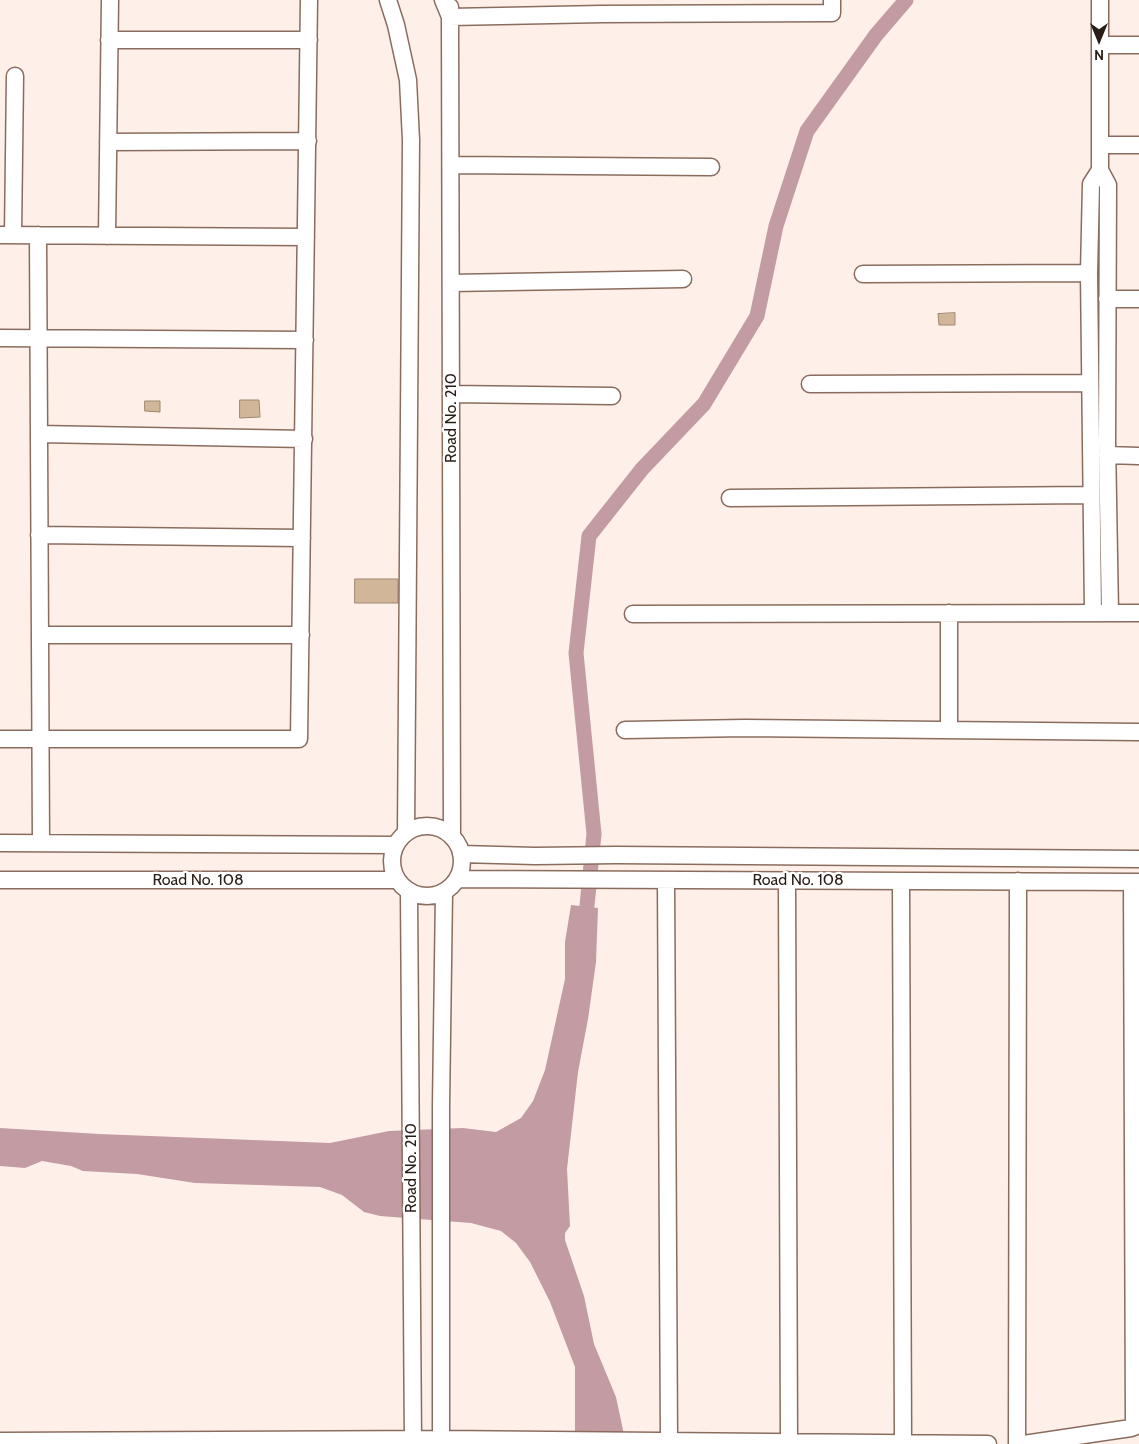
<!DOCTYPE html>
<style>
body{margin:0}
#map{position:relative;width:1139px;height:1444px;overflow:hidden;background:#fef0e9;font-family:Cabin,sans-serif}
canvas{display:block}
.north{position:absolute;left:1074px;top:15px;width:50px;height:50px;-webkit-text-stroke:4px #fff;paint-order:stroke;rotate:180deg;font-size:14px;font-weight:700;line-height:20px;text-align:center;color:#291d17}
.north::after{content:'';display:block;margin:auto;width:18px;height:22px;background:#291d17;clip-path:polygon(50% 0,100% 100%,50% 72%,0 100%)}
</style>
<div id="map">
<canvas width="1139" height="1444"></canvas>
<div class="north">N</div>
</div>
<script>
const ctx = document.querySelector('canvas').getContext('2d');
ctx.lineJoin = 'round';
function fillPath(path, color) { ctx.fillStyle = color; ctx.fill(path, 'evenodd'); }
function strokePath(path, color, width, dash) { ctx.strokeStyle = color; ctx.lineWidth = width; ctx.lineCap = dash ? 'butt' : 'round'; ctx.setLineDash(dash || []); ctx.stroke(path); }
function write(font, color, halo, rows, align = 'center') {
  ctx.font = font + ' Cabin,sans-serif'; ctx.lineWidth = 4.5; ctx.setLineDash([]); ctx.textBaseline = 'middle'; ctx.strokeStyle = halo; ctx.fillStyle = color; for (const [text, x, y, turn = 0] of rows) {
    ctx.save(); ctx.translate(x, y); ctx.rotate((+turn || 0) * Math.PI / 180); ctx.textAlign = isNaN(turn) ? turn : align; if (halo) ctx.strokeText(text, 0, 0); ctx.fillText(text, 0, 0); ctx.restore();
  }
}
fillPath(new Path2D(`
 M 571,905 L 598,908 L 596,962 L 588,1019 L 578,1072 L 567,1169 L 570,1226 L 565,1233 L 565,1240 L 584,1296 L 594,1344 L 616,1397 L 626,1444 L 575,1444 L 575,1367 L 550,1302 L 530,1262 L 516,1243 L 501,1231 L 471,1223 L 380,1216 L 364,1212 L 342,1195 L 320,1187 L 195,1183 L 137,1174 L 83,1171 L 71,1166 L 42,1161 L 25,1168 L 0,1166 L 0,1128 L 99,1134 L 330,1143 L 389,1131 L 463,1128 L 496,1132 L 521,1118 L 533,1101 L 545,1070 L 565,979 L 565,942 Z`), '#c39ba3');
strokePath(new Path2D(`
 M 585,926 L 594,834 L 576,653 L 589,536 L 642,469 L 704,404 L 757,316 L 776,226 L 807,131 L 876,35 L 906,0`), '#c39ba3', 15);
const building = new Path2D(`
 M 955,313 L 955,325 L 939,325 L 938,314 Z
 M 240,400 L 259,400 L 260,417 L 240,418 Z
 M 145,401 L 160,401 L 160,412 L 145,411 Z
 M 355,579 L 398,579 L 398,603 L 355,603 Z`);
fillPath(building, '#d1b69a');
strokePath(building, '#9f876f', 1);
const minor = new Path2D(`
 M 388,0 L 396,25 L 408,80 L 411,140 L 406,833
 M 443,0 L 450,17 L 452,837
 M 1100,0 L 1100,170
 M 450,7 L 450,17 L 602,14 L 832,13 L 832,0
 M 109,40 L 309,40
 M 1100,45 L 1139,45
 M 108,142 L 308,141
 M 1100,145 L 1139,145
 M 451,165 L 711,167
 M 0,235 L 306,237
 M 13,235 L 15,76
 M 38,235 L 41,843
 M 107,236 L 110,0
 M 863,274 L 1089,273
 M 451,283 L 683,279
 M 1107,299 L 1139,299
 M 0,338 L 305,340
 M 810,384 L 1090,383
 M 451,394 L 612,396
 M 39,434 L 304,439
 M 1107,455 L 1139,456
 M 730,498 L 1091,495
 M 39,535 L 302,538
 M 1093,613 L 1089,273 L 1091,184 L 1100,170 L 1108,185 L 1107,442 L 1110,613
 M 633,614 L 1139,613
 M 40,635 L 301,635
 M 625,730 L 745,728 L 1139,732
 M 949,730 L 949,613
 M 0,739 L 299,739 L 309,0
 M392 861a35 35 0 1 1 70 0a35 35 0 1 1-70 0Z
 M 0,843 L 396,845
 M 461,854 L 535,856 L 616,855 L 1139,859
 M 457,879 L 1139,882
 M 0,880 L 397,880
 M 666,880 L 669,1441
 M 787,880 L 789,1442
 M 901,881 L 903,1443
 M 1132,882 L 1134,1427
 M 409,892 L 413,1444
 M 0,1441 L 441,1439 L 988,1444
 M 441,1444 L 441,1106 L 444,892
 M 1017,1444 L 1018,881
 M 1024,1444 L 1131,1428 L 1139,1425`);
strokePath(minor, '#8a6c5e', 19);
strokePath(minor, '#fff', 16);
write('16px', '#291d17', '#fff', [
 ["Road No. 210",451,418,-90],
 ["Road No. 108",198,880],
 ["Road No. 108",798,880],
 ["Road No. 210",411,1168,-90]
]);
</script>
